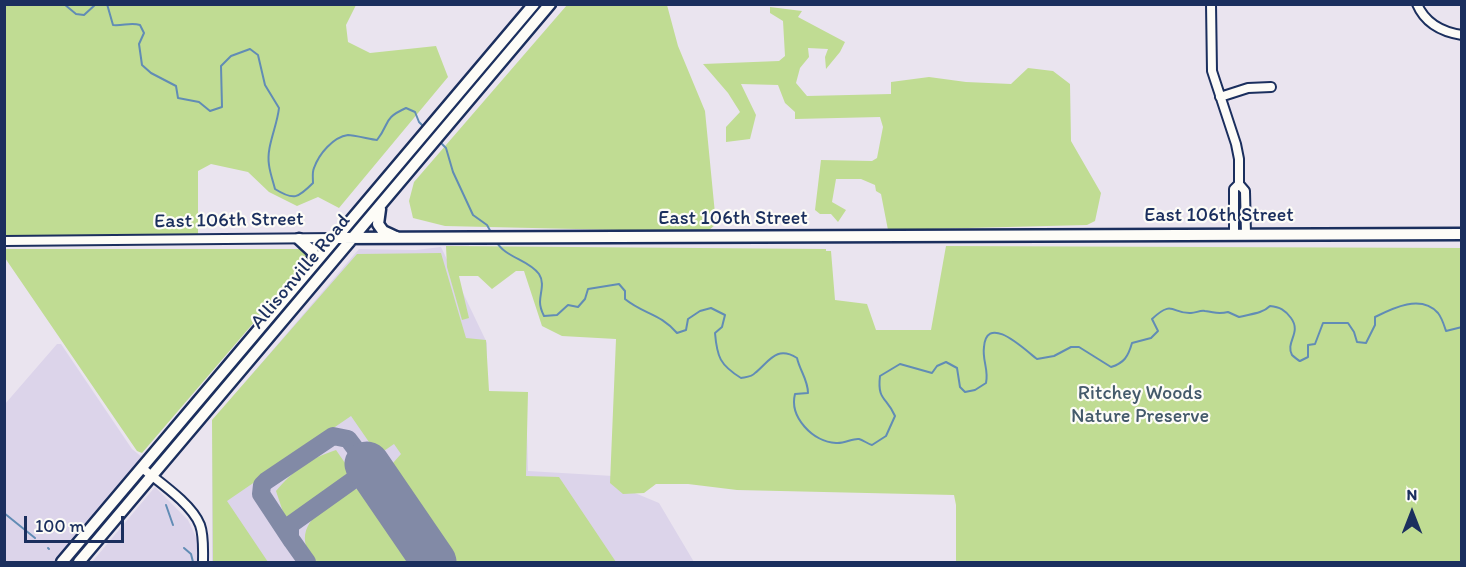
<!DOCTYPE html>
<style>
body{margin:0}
#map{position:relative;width:1466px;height:567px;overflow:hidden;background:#eae4ef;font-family:Itim,sans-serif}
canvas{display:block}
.frame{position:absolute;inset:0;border:6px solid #1b2f5e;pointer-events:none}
.north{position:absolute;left:1382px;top:483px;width:60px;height:60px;-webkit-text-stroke:4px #fdfcf7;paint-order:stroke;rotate:0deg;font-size:16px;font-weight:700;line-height:24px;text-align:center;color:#1b2f5e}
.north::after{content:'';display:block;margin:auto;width:21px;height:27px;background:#1b2f5e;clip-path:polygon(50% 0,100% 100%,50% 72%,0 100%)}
.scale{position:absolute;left:24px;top:516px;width:100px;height:27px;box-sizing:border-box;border:3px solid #1b2f5e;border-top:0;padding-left:8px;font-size:18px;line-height:21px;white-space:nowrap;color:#1b2f5e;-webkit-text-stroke:4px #fdfcf7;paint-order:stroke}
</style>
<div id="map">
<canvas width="1466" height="567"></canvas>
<div class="frame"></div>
<div class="north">N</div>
<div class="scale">100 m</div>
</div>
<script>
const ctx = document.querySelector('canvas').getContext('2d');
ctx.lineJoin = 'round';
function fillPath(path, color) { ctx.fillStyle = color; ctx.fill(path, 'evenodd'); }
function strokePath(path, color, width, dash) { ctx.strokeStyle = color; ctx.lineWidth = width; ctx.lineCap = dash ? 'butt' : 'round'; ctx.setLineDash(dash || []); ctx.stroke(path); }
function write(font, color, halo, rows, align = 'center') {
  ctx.font = font + ' Itim,sans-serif'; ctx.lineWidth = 4.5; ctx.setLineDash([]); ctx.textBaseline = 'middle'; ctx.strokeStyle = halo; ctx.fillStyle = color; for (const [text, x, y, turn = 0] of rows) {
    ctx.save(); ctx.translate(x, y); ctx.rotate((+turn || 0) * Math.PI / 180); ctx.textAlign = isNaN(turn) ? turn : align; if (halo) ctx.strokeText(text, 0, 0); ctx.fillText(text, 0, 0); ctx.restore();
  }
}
fillPath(new Path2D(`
 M 441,247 L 487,343 L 487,393 L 526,394 L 528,471 L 613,476 L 618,486 L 659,503 L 694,562 L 212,562 L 212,421 L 359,249 L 416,250 Z
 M 57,344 L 61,344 L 132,449 L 143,458 L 55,562 L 5,562 L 5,404 Z
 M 155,487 L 188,520 L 197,539 L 197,562 L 92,562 Z`), '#dcd4ea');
fillPath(new Path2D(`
 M 4,5 L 356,5 L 346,25 L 348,42 L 370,53 L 436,46 L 448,77 L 339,208 L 318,197 L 297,206 L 269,192 L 248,172 L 211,164 L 198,171 L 198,237 L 5,238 Z
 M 567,5 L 667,5 L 678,46 L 705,111 L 716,224 L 707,232 L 445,226 L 413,218 L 409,201 L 414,182 Z
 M 770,7 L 802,11 L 798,17 L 845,42 L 840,52 L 826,69 L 825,57 L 828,49 L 808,48 L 809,57 L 800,68 L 796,83 L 807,96 L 891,94 L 891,82 L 929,77 L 966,82 L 1011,84 L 1028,68 L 1053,71 L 1070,84 L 1071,141 L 1101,193 L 1095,221 L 1087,225 L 888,230 L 881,194 L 876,191 L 875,185 L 861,179 L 836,179 L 832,202 L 846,210 L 838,222 L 831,214 L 820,214 L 815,210 L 821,160 L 872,161 L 877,158 L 883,127 L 880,117 L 795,119 L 795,112 L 785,103 L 778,85 L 741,84 L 756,115 L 750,139 L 726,142 L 726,127 L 740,112 L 728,93 L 703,64 L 779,61 L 785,56 L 783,21 L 770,13 Z
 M 446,246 L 826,249 L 826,251 L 831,251 L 835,300 L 867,304 L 876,330 L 931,330 L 946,246 L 1461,248 L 1461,562 L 956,562 L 956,505 L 954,495 L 737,490 L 688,484 L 656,484 L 644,493 L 623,494 L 610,483 L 616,339 L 562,336 L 542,326 L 524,271 L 516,271 L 492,289 L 478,276 L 459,276 L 469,318 L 462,320 L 447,267 Z
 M 4,249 L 299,249 L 307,254 L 304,264 L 142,453 L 137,451 L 5,258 Z
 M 441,253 L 466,338 L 486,340 L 489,391 L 528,392 L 526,476 L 559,477 L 616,562 L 452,562 L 392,475 L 393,463 L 401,454 L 394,444 L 378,455 L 351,416 L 227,501 L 268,562 L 213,562 L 212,420 L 357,254 Z
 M 336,450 L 352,473 L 285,518 L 276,491 C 295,469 309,459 336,450 Z
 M 359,489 L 368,493 L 415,562 L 314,562 C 294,533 310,518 334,500 C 343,494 348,489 359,489 Z`), '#c0dc93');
strokePath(new Path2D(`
 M 64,4 L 76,14 L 84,15 L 96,4
 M 107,4 L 113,25 C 123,26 131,22 140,25 L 144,33 L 139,44 L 142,65 L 151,73 L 176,86 L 178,98 L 199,102 L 210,111 L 222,107 L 221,66 L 231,56 L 250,49 L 258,55 L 265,85 L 279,108 C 277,127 266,147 269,165 C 270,173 273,181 275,189 C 294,201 298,198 313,183 C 313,178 312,172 314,168 C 319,154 333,137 348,135 C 353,135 370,139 377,140 C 391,122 382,119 406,108 L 415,112 L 419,122 L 425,128
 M 438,140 L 446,148 L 453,172 L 473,215 L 487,225 L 492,234
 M 496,241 C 505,258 528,259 539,274 C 545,283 540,293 540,302 C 540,306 542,312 544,316 L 557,315 L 568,305 L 578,307 L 585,299 L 588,289 L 619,284 L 625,291 L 625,299 C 643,314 660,313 677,333 L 686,330 L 688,319 L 700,311 L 711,308 L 725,315 L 722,327 L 715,333 C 717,357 720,365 741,378 C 746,377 752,377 755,373 C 769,362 776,345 797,358 C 800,371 808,380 808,393 L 795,394 C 789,417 813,442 836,443 C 844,444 853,438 859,439 C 863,440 868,444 872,445 L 886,436 L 895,416 C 887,397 877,401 880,376 L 900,364 L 932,373 L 937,366 L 946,362 L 957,368 L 960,387 L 965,392 L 975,390 L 986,383 C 989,370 982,360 984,347 C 987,312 1026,351 1037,359 L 1054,356 L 1071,347 L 1079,347 L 1111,367 C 1124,363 1128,357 1132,343 L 1151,338 L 1158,331 L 1152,319 C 1173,299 1172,314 1191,313 C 1196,313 1200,310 1205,311 C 1215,312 1217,315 1228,312 L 1239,317 C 1249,314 1262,314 1270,306 C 1280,307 1285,310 1291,318 C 1302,333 1285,342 1292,355 C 1293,356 1299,361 1300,361 L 1308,357 L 1308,345 L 1315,344 L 1323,323 L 1348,323 L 1354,332 L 1357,342 L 1366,343 L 1375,325 L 1375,317 C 1393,308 1421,294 1438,313 C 1442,318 1444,325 1446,331 L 1462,327
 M 166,505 L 173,525
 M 4,513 L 35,538
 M 48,548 L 49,549
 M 184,548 L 191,554 L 193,562`), '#618cb5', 2);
strokePath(new Path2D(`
 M 292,541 L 261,494 L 262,485 L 266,481 L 333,436 L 348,439 L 367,464
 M 307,562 L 290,538 L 290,525 L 370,468`), '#828aa6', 18);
strokePath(new Path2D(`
 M 367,464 L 434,562`), '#828aa6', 45);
const minor = new Path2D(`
 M 1211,4 L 1212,71 L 1236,144 L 1239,159 L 1239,184
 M 1417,4 C 1425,23 1442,32 1462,35
 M 1220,97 L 1248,88 L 1271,87
 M 1234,234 L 1234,189 L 1239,184 L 1245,191 L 1246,234
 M 4,241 L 336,238
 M 142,468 C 159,482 192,504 200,525 C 204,536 203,551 203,562`);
const major = new Path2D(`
 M 380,209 L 378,224 L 383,231 L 398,238
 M 336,238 L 1462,234
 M 299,239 L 313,252 L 313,265
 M 62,562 L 534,4
 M 79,562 L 550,4`);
strokePath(minor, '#1b2f5e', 12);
strokePath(major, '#1b2f5e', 15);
strokePath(minor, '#fdfcf7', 8);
strokePath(major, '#fdfcf7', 10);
write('20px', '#1b2f5e', '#fdfcf7', [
 ["East 106th Street",1219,216],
 ["East 106th Street",733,219],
 ["East 106th Street",229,221,-1],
 ["Allisonville Road",301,272,-50]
]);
write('20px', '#445a6b', '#fdfcf7', [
 ["Ritchey Woods",1140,394],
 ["Nature Preserve",1140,417]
]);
</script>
